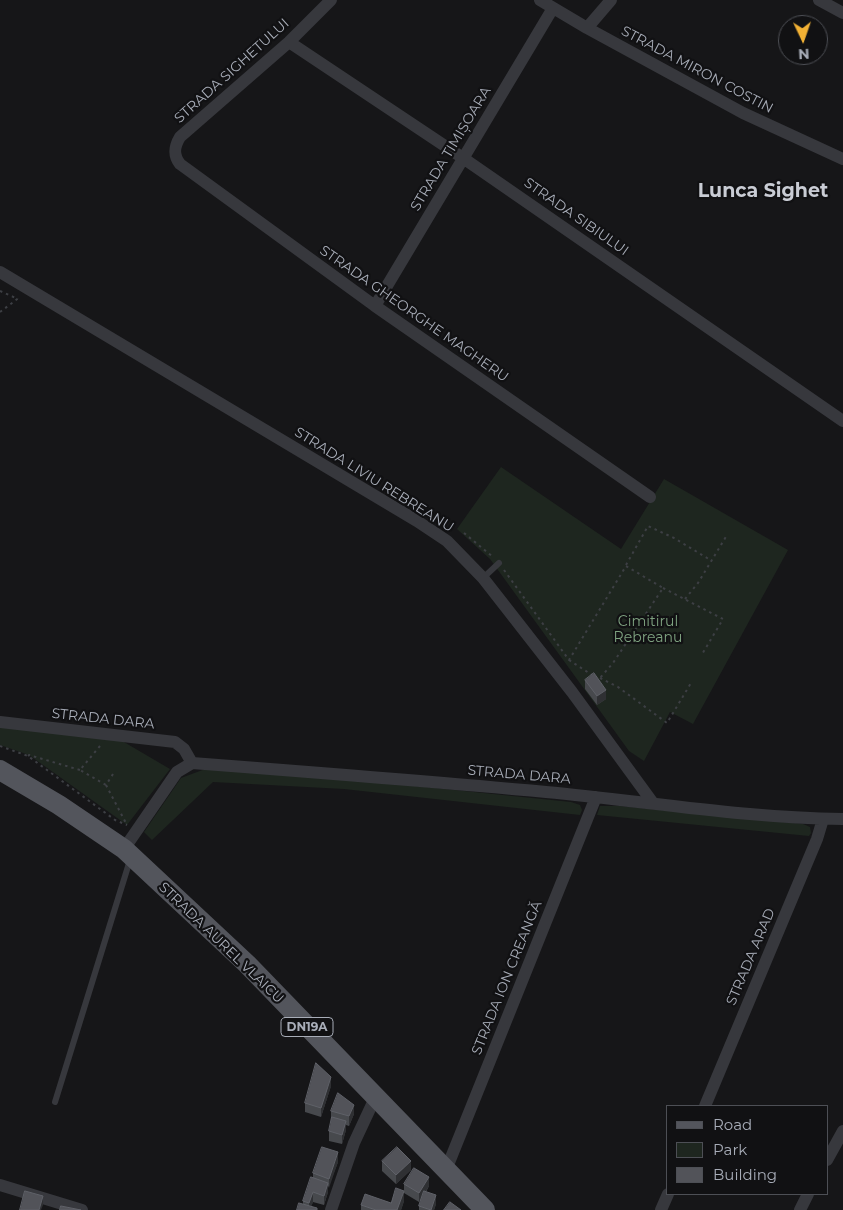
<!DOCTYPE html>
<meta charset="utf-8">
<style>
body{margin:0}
#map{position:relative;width:843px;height:1210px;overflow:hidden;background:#161618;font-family:Montserrat,sans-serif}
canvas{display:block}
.legend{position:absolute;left:666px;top:1105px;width:162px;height:90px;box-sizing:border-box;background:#111113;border:1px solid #4d4f55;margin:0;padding:6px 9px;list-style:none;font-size:15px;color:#a8adb8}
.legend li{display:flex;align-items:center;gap:10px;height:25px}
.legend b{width:25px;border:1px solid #4d4f55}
.north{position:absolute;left:778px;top:15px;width:50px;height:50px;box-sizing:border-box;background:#111113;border:1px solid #4d4f55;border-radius:50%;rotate:177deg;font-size:14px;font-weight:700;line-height:20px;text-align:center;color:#a8adb8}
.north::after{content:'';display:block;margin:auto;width:18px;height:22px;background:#f2b134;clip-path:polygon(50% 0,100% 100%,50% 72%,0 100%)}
</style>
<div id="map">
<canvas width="843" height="1210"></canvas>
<ul class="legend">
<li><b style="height:6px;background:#53555c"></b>Road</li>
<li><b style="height:14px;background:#1e261f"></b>Park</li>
<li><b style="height:14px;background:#525359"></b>Building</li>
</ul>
<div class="north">N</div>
</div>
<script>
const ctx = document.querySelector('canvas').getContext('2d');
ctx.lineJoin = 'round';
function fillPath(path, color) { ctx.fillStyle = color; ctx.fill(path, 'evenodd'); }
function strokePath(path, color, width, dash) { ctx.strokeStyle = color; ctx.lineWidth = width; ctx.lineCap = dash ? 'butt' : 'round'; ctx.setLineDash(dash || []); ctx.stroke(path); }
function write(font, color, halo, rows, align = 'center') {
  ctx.font = font + ' Montserrat,sans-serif'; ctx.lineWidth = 4.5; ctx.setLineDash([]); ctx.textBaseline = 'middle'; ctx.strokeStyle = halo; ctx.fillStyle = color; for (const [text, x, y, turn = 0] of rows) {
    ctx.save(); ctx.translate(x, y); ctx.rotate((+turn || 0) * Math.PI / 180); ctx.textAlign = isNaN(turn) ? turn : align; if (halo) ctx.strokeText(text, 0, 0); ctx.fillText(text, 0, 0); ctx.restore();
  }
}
fillPath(new Path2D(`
 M 501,467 L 621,549 L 664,479 L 788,550 L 693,724 L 670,712 L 644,761 L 629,751 L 490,559 L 457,529 Z
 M 0,721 L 112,735 L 170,769 L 127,825 L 29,755 L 0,745 Z
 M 208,768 L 357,780 L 571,802 L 580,805 L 582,810 L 580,815 L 344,789 L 213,782 L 152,840 L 144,832 L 181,778 Z
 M 600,806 L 620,806 L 803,824 L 810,827 L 811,833 L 809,836 L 597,815 Z`), '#1e261f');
strokePath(new Path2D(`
 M 0,291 L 18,299
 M 0,312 L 20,297
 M 464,533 L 493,557
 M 626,565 L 648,526 L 674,538 L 712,561
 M 504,570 L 569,660 L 626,566 L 663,588 L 613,663 L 600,678 L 595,677
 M 663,588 L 723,619 L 701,656
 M 685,599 L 698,583 L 727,535
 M 569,660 L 592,675
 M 600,678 L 618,687 L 667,723 L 691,683
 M 0,746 L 28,756 L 115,820 L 127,825
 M 100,746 L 80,770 L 106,785
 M 28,756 L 29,755 L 80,770
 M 113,774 L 106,785 L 127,825`), '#3d3f44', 2, [2.5, 4]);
strokePath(new Path2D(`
 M 483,578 L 499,563
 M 55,1102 L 130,860`), '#37383d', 6);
strokePath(new Path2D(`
 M 331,0 L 289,42 L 180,137 C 174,147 173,155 180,164 L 375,306 L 650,497
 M 540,0 L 587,28 L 743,113 L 843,159
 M 819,0 L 843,13
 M 587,28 L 611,0
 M 289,42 L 463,158 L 843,421
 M 0,272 L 417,521 L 447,541 L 483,578 L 572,692 L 653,803
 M 375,306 L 553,8
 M 0,722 L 175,742 L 184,749 L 192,763 C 310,772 428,781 546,792 C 645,801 743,818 843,819
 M 124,849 L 177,772 L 192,763
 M 705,1106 L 817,839 L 823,819
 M 827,1160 L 843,1131
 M 446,1170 L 596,797
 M 0,1185 L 82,1210
 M 331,1210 L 354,1143 L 375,1098
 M 661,1210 L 668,1194
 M 800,1210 L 808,1194`), '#37383d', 12);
strokePath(new Path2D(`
 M 0,770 L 59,805 L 124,849 L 247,964 L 485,1210`), '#53555c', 20);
fillPath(new Path2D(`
 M 585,680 L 606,699 L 597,705 L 585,689 Z
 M 331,1086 L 321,1117 L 305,1112 L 305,1103 Z
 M 331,1111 L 354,1114 L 349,1126 L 346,1125 L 346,1130 L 342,1144 L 329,1141 L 329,1131 L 332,1121 L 331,1121 Z
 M 382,1161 L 411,1170 L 396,1184 L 382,1171 Z
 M 338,1162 L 328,1188 L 328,1192 L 324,1205 L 313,1202 L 311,1206 L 317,1210 L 303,1204 L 303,1201 L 313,1178 L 313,1173 Z
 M 404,1184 L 429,1186 L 426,1192 L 436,1204 L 434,1210 L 419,1210 L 419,1206 L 422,1198 L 419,1202 L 404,1193 Z
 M 404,1201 L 401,1210 L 361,1210 L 361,1205 L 391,1203 Z`), '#47494d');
fillPath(new Path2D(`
 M 606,690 L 606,699 L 597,705 L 597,696 Z
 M 331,1077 L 331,1086 L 321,1117 L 321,1108 Z
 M 354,1105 L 354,1114 L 349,1126 L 349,1116 Z
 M 346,1121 L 346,1130 L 342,1144 L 342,1135 Z
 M 338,1152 L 338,1162 L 329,1188 L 329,1179 Z
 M 411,1161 L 411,1170 L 396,1184 L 396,1175 Z
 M 429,1177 L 429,1186 L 419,1202 L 419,1193 Z
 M 328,1183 L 328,1192 L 324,1205 L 324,1196 Z
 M 404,1191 L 404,1201 L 401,1210 L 397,1210 Z
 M 313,1192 L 313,1202 L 310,1210 L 309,1210 L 309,1203 Z
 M 436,1195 L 436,1204 L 434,1210 L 431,1210 Z
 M 43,1196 L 43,1205 L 41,1210 L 39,1210 Z`), '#2f3033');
const building = new Path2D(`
 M 594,673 L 606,690 L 597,696 L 585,680 Z
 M 316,1063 L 331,1077 L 321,1108 L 305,1103 Z
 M 338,1093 L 354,1105 L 349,1116 L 331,1111 Z
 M 332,1117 L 346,1121 L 342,1135 L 329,1131 Z
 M 322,1147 L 338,1152 L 329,1179 L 313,1173 Z
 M 397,1147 L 411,1161 L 396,1175 L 382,1161 Z
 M 414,1168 L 429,1177 L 419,1193 L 404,1184 Z
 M 311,1177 L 328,1183 L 324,1196 L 313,1192 L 309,1203 L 303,1201 Z
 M 396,1188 L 404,1191 L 397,1210 L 376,1210 L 361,1205 L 365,1194 L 391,1203 Z
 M 25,1191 L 43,1196 L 39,1210 L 20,1210 Z
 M 424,1191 L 436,1195 L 431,1210 L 419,1206 Z
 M 450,1202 L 461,1210 L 444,1210 Z
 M 299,1203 L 317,1208 L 317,1210 L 297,1210 Z
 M 61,1206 L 81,1210 L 60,1210 Z`);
fillPath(building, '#525359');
strokePath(building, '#5f6168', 1);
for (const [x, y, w] of [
 [307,1027,52]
]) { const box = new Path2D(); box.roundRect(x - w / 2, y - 9.5, w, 19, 4); ctx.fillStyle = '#111113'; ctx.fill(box); strokePath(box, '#a8adb8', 1); }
write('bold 12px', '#a8adb8', null, [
 ["DN19A",307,1027]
]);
write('14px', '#a8adb8', '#111113', [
 ["STRADA MIRON COSTIN",697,70,28],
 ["STRADA SIGHETULUI",232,71,-42],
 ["STRADA TIMIȘOARA",451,149,-59],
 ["STRADA SIBIULUI",576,217,35],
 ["STRADA GHEORGHE MAGHERU",414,314,35],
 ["STRADA LIVIU REBREANU",374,480,32],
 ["STRADA DARA",103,719,6],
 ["STRADA DARA",519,775,5],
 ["STRADA AUREL VLAICU",221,943,44],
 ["STRADA ARAD",751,957,-67],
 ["STRADA ION CREANGĂ",507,978,-68]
]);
write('14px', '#7fa381', '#111113', [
 ["Cimitirul",648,622],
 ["Rebreanu",648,638]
]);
write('bold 19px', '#c9ccd4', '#111113', [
 ["Lunca Sighet",763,191]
]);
</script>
